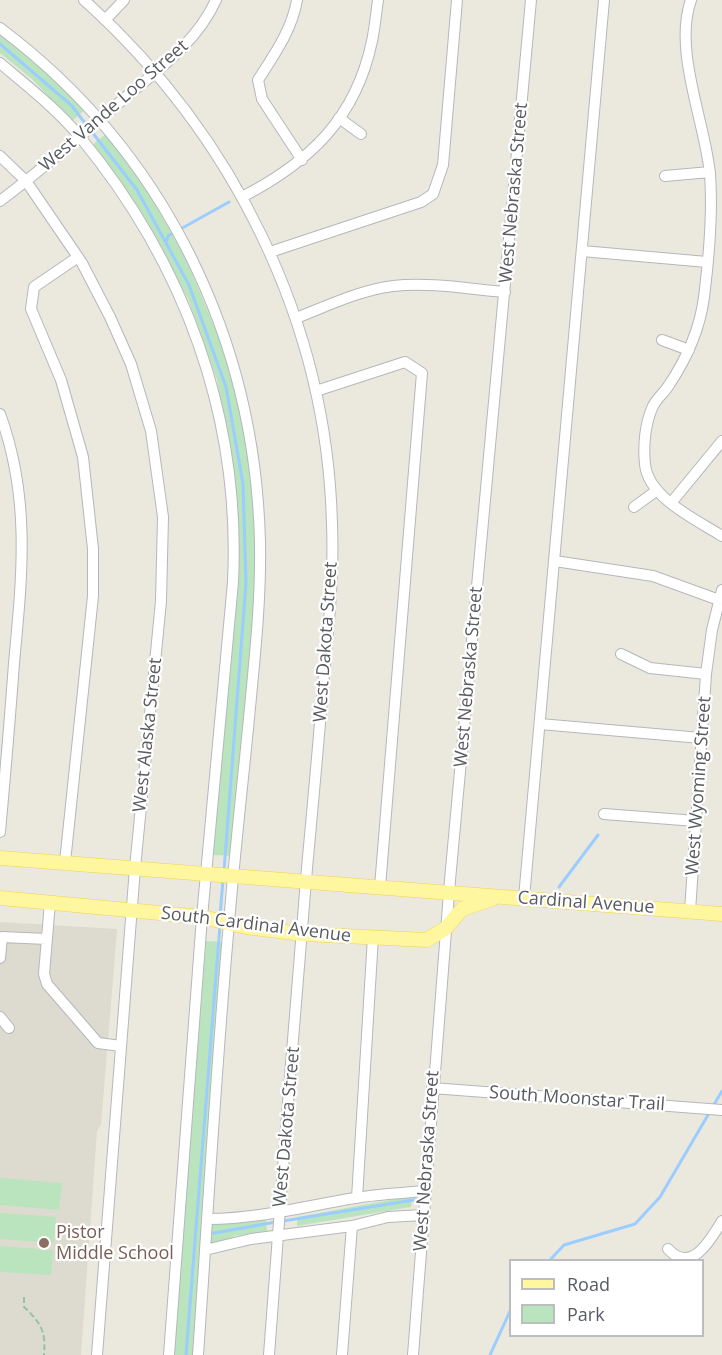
<!DOCTYPE html>
<style>
body{margin:0}
#map{position:relative;width:722px;height:1355px;overflow:hidden;background:#ebe9de;font-family:"Open Sans",sans-serif}
canvas{display:block}
.legend{position:absolute;left:509px;top:1259px;width:195px;height:78px;box-sizing:border-box;background:#fff;border:2px solid #bcbdbf;margin:0;padding:8px 10px;list-style:none;font-size:18px;color:#585b60}
.legend li{display:flex;align-items:center;gap:12px;height:30px}
.legend b{width:30px;border:2px solid #bcbdbf}
</style>
<div id="map">
<canvas width="722" height="1355"></canvas>
<ul class="legend">
<li><b style="height:8px;background:#fff6a0"></b>Road</li>
<li><b style="height:16px;background:#bae4bd"></b>Park</li>
</ul>
</div>
<script>
const ctx = document.querySelector('canvas').getContext('2d');
ctx.lineJoin = 'round';
function fillPath(path, color) { ctx.fillStyle = color; ctx.fill(path, 'evenodd'); }
function strokePath(path, color, width, dash) { ctx.strokeStyle = color; ctx.lineWidth = width; ctx.lineCap = dash ? 'butt' : 'round'; ctx.setLineDash(dash || []); ctx.stroke(path); }
function write(font, color, halo, rows, align = 'center') {
  ctx.font = font + ' "Open Sans",sans-serif'; ctx.lineWidth = 4.5; ctx.setLineDash([]); ctx.textBaseline = 'middle'; ctx.strokeStyle = halo; ctx.fillStyle = color; for (const [text, x, y, turn = 0] of rows) {
    ctx.save(); ctx.translate(x, y); ctx.rotate((+turn || 0) * Math.PI / 180); ctx.textAlign = isNaN(turn) ? turn : align; if (halo) ctx.strokeText(text, 0, 0); ctx.fillText(text, 0, 0); ctx.restore();
  }
}
fillPath(new Path2D(`
 M 0,922 L 117,929 L 117,931 L 101,1125 L 97,1131 L 81,1355 L 0,1355 Z`), '#dddbcf');
fillPath(new Path2D(`
 M 0,33 L 12,42 L 86,109 L 72,121 L 32,79 L 0,53 Z
 M 106,134 L 149,194 L 186,259 L 219,338 L 239,405 L 251,474 L 256,559 L 253,629 L 232,856 L 213,855 L 239,579 L 236,491 L 217,380 L 188,299 L 150,231 L 91,146 Z
 M 206,941 L 226,942 L 213,1214 L 222,1222 L 266,1220 L 267,1231 L 234,1236 L 211,1253 L 199,1269 L 193,1355 L 173,1355 Z
 M 0,1178 L 62,1183 L 59,1210 L 0,1205 Z
 M 412,1196 L 411,1207 L 297,1226 L 297,1217 Z
 M 0,1213 L 56,1217 L 54,1243 L 0,1239 Z
 M 0,1246 L 53,1250 L 51,1275 L 0,1272 Z`), '#bae4bd');
strokePath(new Path2D(`
 M 0,44 L 71,105 L 137,190 L 189,285 L 226,387 L 243,484 L 246,583 L 224,871
 M 166,242 L 168,236 L 229,202
 M 559,887 L 598,835
 M 220,916 L 223,880
 M 283,1221 L 420,1199
 M 209,1234 L 276,1222
 M 550,1260 L 564,1245 L 635,1224 L 660,1197 L 722,1091
 M 186,1355 L 220,925
 M 490,1355 L 510,1311`), '#9bcdff', 3);
const minor = new Path2D(`
 M 84,0 C 233,134 327,322 332,524 C 334,574 329,624 324,674 C 319,739 313,803 307,868 C 293,1030 281,1193 269,1355
 M 297,0 C 292,30 274,55 258,80 L 262,99 L 302,160
 M 691,0 C 673,50 705,122 710,174 C 713,214 709,257 704,297 C 700,329 687,358 669,385 C 665,392 657,398 653,406 C 645,423 643,446 645,464 C 648,498 697,520 722,536
 M 105,20 L 124,0
 M 0,28 C 164,151 255,338 260,542 C 261,594 256,645 251,697 C 244,773 235,848 229,923 C 216,1067 208,1211 198,1355
 M 0,63 C 27,86 57,109 80,137 C 185,264 241,417 233,582 L 202,917 L 169,1355
 M 339,118 L 361,134
 M 0,156 L 26,181 L 82,263 L 110,317 L 131,364 L 151,431 L 163,517 L 161,601 L 135,868 L 97,1355
 M 665,176 L 710,172
 M 242,197 C 310,162 356,118 372,41 C 375,27 376,14 378,0
 M 0,201 C 41,170 81,136 120,102 C 156,71 196,44 216,0
 M 582,251 L 707,262
 M 270,252 L 421,202 L 433,194 L 443,165 L 457,0
 M 296,318 C 327,306 360,290 393,286 C 430,282 469,289 505,292
 M 662,340 L 689,350
 M 316,391 L 405,362 L 422,373 L 380,887
 M 0,414 C 31,498 22,577 14,663 C 10,720 5,776 0,832
 M 671,503 L 722,441
 M 634,507 L 656,491
 M 555,561 L 653,576 L 719,600
 M 621,654 L 650,668 L 706,674
 M 540,724 L 701,738
 M 604,814 L 696,821
 M 65,862 L 93,596 L 93,549 L 83,457 L 61,380 L 31,309 L 34,287 L 78,257
 M 524,898 L 604,0
 M 50,902 L 44,974 L 47,984 L 98,1043 L 121,1046
 M 690,911 L 706,674 L 712,630 L 722,590
 M 0,958 L 2,937 L 47,939
 M 0,1017 L 9,1028
 M 432,1088 L 722,1110
 M 357,1198 L 373,937
 M 208,1219 C 258,1219 306,1206 355,1198 C 378,1194 402,1193 425,1191
 M 668,1249 C 691,1274 710,1241 722,1221
 M 205,1250 L 251,1239 L 352,1226 L 388,1217 L 423,1215
 M 342,1355 L 352,1226
 M 413,1355 L 450,880 L 531,0`);
const major = new Path2D(`
 M 0,858 L 722,914
 M 0,898 L 202,917 L 246,927 L 302,934 L 427,940 L 446,928 L 462,909 L 492,899`);
strokePath(minor, '#b5b7bc', 12);
strokePath(major, '#f2d051', 15);
strokePath(new Path2D(`
 M 24,1297 L 24,1307 C 41,1323 46,1331 44,1355`), '#93c5a5', 2, [6, 3]);
strokePath(minor, '#fff', 10);
strokePath(major, '#fff6a0', 14);
for (const [x, y, r, color] of [
 [44,1243,6,"#8d6e63"]
]) { const dot = new Path2D(); dot.arc(x, y, r, 0, 2 * Math.PI); ctx.fillStyle = color; ctx.fill(dot); strokePath(dot, '#fff', 2); }
write('18px', '#585b60', '#fff', [
 ["West Vande Loo Street",114,106,-41],
 ["West Nebraska Street",514,193,-85],
 ["West Dakota Street",326,642,-86],
 ["West Nebraska Street",469,677,-85],
 ["West Alaska Street",148,735,-84],
 ["West Wyoming Street",699,786,-86],
 ["Cardinal Avenue",586,903,4],
 ["South Cardinal Avenue",256,925,7],
 ["South Moonstar Trail",577,1099,4],
 ["West Dakota Street",287,1127,-85],
 ["West Nebraska Street",427,1161,-86]
]);
write('18px', '#785e54', '#fff', [
 ["Pistor",56,1233],
 ["Middle School",56,1254]
], 'left');
</script>
